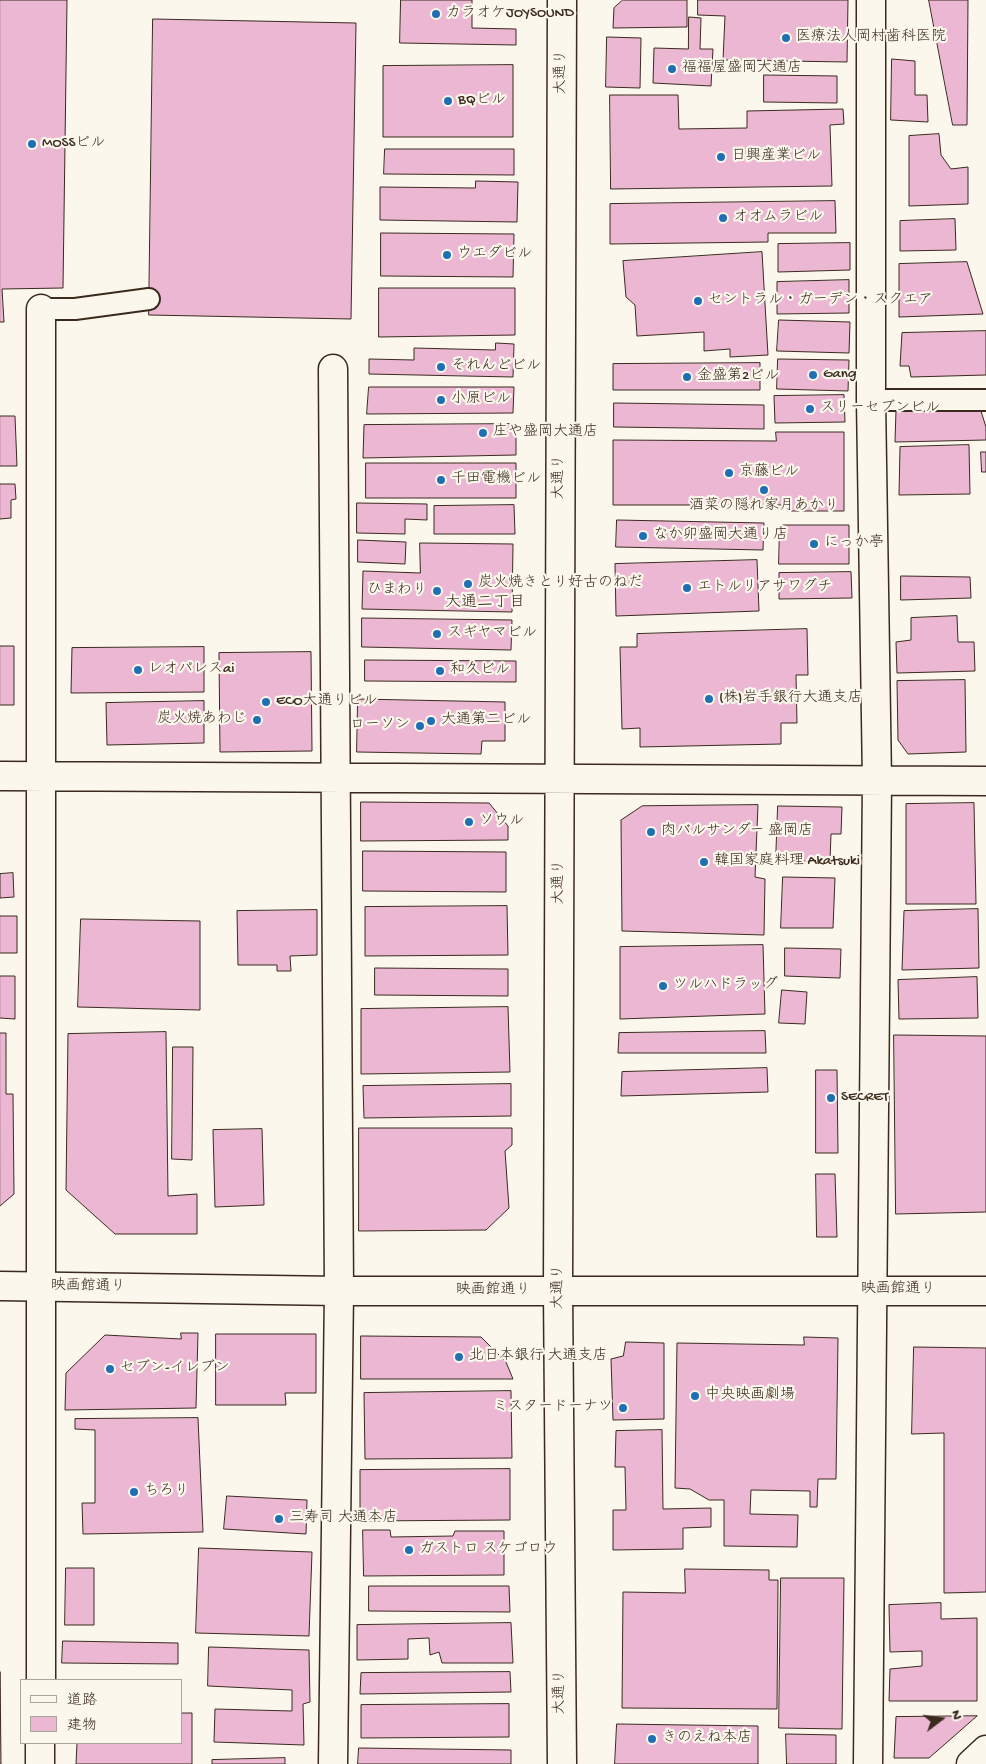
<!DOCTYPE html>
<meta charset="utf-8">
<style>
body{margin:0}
#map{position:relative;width:986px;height:1764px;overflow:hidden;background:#fbf7ec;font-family:"Gochi Hand","Klee One",sans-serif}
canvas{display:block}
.legend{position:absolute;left:20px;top:1679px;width:162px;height:65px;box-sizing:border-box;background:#fbf7ec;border:1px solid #aea59a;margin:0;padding:6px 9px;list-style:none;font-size:15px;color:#3b2a1e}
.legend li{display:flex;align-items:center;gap:10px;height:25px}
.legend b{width:25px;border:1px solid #aea59a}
.north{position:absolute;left:916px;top:1694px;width:50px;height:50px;-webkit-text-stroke:4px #fbf7ec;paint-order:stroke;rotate:75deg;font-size:14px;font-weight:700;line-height:20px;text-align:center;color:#3b2a1e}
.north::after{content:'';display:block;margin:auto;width:18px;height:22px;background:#3b2a1e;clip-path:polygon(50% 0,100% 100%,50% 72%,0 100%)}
</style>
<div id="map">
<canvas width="986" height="1764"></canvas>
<ul class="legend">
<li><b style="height:6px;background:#fbf7ec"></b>道路</li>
<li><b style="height:14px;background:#ebb7d3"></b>建物</li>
</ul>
<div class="north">N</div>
</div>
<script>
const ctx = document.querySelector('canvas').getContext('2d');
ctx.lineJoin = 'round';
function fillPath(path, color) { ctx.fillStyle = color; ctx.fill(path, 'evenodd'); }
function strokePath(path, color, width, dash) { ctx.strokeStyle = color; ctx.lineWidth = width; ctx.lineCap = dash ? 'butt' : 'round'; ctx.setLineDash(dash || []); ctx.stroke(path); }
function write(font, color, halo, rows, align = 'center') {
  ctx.font = font + ' "Gochi Hand","Klee One",sans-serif'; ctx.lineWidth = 4.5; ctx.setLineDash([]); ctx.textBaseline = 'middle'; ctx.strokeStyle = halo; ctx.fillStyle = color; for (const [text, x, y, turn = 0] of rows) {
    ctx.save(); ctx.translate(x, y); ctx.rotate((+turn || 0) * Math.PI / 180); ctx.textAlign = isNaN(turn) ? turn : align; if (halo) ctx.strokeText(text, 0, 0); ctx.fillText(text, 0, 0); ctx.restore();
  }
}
const building = new Path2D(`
 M 0,0 L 67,0 L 63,288 L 2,289 L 4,322 L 0,322 Z
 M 401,0 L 472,0 L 472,28 L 516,29 L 516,45 L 400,43 Z
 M 623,0 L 687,0 L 687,27 L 613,28 L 614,8 Z
 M 698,0 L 848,0 L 847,62 L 723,60 L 725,16 L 698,15 Z
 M 929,0 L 968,0 L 967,125 L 953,125 Z
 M 689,17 L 701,18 L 700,49 L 713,49 L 711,86 L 653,83 L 654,48 L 688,49 Z
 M 153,19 L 356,23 L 351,319 L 149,315 Z
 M 607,37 L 641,38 L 640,88 L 606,87 Z
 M 892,59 L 915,61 L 915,95 L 927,95 L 928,122 L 891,120 Z
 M 513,65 L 513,137 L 383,137 L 383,66 Z
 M 764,75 L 837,76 L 837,103 L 764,102 Z
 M 610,95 L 678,95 L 679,129 L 747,128 L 747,111 L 843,109 L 844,124 L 830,125 L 832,186 L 611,189 Z
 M 939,134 L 941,155 L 951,169 L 968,167 L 968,204 L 909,206 L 909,136 Z
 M 385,149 L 514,149 L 514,175 L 384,174 Z
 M 476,181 L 518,182 L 517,222 L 380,220 L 380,187 L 475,188 Z
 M 835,201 L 836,233 L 768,233 L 768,242 L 610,244 L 610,204 Z
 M 955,219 L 956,250 L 900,251 L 900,221 Z
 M 381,233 L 514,234 L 513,277 L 381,276 Z
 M 850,243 L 850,270 L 778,272 L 778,244 Z
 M 762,252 L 768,355 L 730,357 L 730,349 L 704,351 L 704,332 L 637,336 L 635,305 L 626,297 L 623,261 Z
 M 967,262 L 983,314 L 899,317 L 899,264 Z
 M 849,280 L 849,313 L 777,314 L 777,282 Z
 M 379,288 L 515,288 L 515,335 L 379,337 Z
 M 779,320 L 850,322 L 849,353 L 777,351 Z
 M 986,331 L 986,375 L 911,377 L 909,366 L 900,366 L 902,333 Z
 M 496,343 L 514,344 L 513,377 L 369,374 L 369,359 L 414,360 L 414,348 L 495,350 Z
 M 778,359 L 849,360 L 848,391 L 777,389 Z
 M 760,363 L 760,390 L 613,390 L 613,364 Z
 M 369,387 L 514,387 L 513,413 L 367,414 Z
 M 844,395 L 845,422 L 775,423 L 774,396 Z
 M 614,403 L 764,405 L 764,429 L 614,427 Z
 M 980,408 L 986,427 L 986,440 L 895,442 L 896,410 Z
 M 0,416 L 15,416 L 17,466 L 0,466 Z
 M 516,424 L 516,455 L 363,458 L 364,425 Z
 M 776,432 L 844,432 L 844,511 L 787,511 L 786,505 L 613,505 L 613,440 L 776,441 Z
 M 969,445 L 970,494 L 899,495 L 900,447 Z
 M 981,452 L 986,452 L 986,472 L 982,472 Z
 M 366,463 L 516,463 L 516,498 L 366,498 Z
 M 0,484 L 15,484 L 16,499 L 11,500 L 11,518 L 0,519 Z
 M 357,503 L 427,504 L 427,520 L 405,519 L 405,534 L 357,533 Z
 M 514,505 L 515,534 L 434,534 L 434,506 Z
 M 617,520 L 764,523 L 763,550 L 616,547 Z
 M 780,525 L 849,525 L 849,564 L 779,564 Z
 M 358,540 L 406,542 L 405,564 L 358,562 Z
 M 420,543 L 513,544 L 512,612 L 362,609 L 363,571 L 420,573 Z
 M 757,560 L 759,611 L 616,616 L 615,564 Z
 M 851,572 L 852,598 L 779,599 L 779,573 Z
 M 901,576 L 970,577 L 971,598 L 901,600 Z
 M 957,616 L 958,642 L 974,642 L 975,671 L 897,673 L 896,642 L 911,640 L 911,618 Z
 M 362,618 L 512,620 L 511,650 L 362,647 Z
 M 807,629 L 808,675 L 796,675 L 797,723 L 781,723 L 781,744 L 640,747 L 640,728 L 622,729 L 620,647 L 637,647 L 637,634 Z
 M 0,646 L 14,646 L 14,705 L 0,705 Z
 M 204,647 L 204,692 L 71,693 L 72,648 Z
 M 311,652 L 312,751 L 220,752 L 219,653 Z
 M 365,660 L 516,661 L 516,682 L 365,681 Z
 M 965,680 L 966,752 L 908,754 L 898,740 L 897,681 Z
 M 358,699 L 505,702 L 505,741 L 482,741 L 481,754 L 357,752 Z
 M 204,701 L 204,743 L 107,745 L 106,703 Z
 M 361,802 L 489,803 L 508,826 L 508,840 L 361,841 Z
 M 974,803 L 976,904 L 906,904 L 906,804 Z
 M 758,805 L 755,877 L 765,879 L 764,935 L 622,931 L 621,820 L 642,806 Z
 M 778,806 L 842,807 L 841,834 L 831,834 L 830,861 L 776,861 Z
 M 363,851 L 506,852 L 506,892 L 363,891 Z
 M 13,873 L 14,897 L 0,898 L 0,874 Z
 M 783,877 L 835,878 L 833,928 L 781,928 Z
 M 507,906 L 508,955 L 365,956 L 365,907 Z
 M 978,909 L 979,968 L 902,970 L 904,911 Z
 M 317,910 L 317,955 L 290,956 L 291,971 L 277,971 L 277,965 L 238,965 L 237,911 Z
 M 0,916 L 17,916 L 17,953 L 0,953 Z
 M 81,919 L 200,921 L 200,1010 L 78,1007 Z
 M 763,945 L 765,1014 L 620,1019 L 620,947 Z
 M 785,948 L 841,949 L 840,978 L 785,976 Z
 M 375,968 L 508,969 L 508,996 L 375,995 Z
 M 0,976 L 15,976 L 15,1019 L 0,1018 Z
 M 977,977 L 978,1018 L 899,1019 L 898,980 Z
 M 782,990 L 807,992 L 805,1024 L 779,1023 Z
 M 508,1007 L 510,1072 L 361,1074 L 361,1009 Z
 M 765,1031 L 766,1053 L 618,1053 L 619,1033 Z
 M 166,1032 L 168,1196 L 197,1194 L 197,1234 L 115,1234 L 66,1190 L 68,1034 Z
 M 0,1033 L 6,1033 L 6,1094 L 13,1094 L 14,1194 L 0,1206 Z
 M 894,1035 L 986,1036 L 986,1212 L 896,1214 Z
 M 173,1047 L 193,1047 L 192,1160 L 172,1159 Z
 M 767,1068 L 768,1092 L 621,1096 L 622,1072 Z
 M 816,1070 L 837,1070 L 838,1153 L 816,1153 Z
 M 511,1084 L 511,1116 L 364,1118 L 363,1086 Z
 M 359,1128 L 512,1128 L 512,1145 L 505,1151 L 509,1208 L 486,1230 L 359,1231 Z
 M 262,1129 L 264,1205 L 215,1207 L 213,1130 Z
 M 816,1174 L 835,1174 L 837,1237 L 817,1237 Z
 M 181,1333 L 198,1333 L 196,1408 L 65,1410 L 66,1373 L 105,1335 L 181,1339 Z
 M 216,1334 L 316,1334 L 316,1393 L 285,1393 L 286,1405 L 216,1405 Z
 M 361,1336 L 481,1337 L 506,1362 L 513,1379 L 361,1379 Z
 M 804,1337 L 838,1338 L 836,1479 L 818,1479 L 817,1507 L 810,1507 L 810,1491 L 751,1490 L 750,1514 L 798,1515 L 797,1547 L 724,1546 L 724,1500 L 709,1500 L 690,1489 L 675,1488 L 677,1343 L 804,1345 Z
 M 626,1342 L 664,1343 L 664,1419 L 613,1420 L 611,1359 L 623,1356 Z
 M 914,1347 L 986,1348 L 986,1592 L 944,1593 L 944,1433 L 912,1434 Z
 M 511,1391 L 512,1458 L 365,1459 L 364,1393 Z
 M 198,1418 L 203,1532 L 83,1534 L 82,1503 L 95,1503 L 95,1430 L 75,1429 L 75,1419 Z
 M 662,1430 L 663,1509 L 711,1508 L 711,1527 L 683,1528 L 683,1549 L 613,1550 L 613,1510 L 626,1510 L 625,1467 L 615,1467 L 616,1431 Z
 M 510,1469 L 510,1520 L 360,1521 L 360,1470 Z
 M 227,1496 L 307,1500 L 306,1534 L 224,1529 Z
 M 363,1530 L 390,1530 L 391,1537 L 453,1536 L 455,1531 L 504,1531 L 504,1575 L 364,1576 Z
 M 199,1548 L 312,1552 L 309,1636 L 196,1633 Z
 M 66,1568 L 94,1568 L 94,1625 L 65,1625 Z
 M 685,1569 L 769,1570 L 769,1580 L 778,1580 L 777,1709 L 622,1708 L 623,1592 L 685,1593 Z
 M 781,1578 L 844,1578 L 842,1729 L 779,1728 Z
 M 369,1586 L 509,1586 L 510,1612 L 369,1611 Z
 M 941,1603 L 941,1619 L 977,1618 L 977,1701 L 889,1701 L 890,1669 L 922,1666 L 922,1651 L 890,1652 L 889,1605 Z
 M 511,1623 L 513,1663 L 442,1663 L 439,1652 L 430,1655 L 429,1638 L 408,1639 L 408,1659 L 357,1660 L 357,1625 Z
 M 63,1641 L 178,1643 L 178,1664 L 62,1663 Z
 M 209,1647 L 309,1650 L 310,1702 L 303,1704 L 304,1745 L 214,1742 L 215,1709 L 292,1711 L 292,1690 L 208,1686 Z
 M 0,1672 L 1,1764 L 0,1764 Z
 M 510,1672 L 511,1692 L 360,1694 L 361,1673 Z
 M 509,1704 L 509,1737 L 361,1738 L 361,1705 Z
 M 181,1713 L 192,1713 L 192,1764 L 76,1764 L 77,1743 L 181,1743 Z
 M 977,1716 L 929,1758 L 894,1758 L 896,1717 Z
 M 617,1724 L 758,1726 L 758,1764 L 615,1764 Z
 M 786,1734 L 836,1735 L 836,1764 L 787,1764 Z
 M 359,1748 L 511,1750 L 511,1764 L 358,1764 Z
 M 285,1758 L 285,1764 L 212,1764 L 212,1760 Z`);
fillPath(building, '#ebb7d3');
strokePath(building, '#3b2a1e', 1);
const lane = new Path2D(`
 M 41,309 L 75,309 L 149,299
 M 871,400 L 986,400`);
const street = new Path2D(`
 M 333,369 L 339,1291 L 333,1764
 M 0,776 L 986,781
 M 41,1680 L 41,309
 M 40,1764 L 40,1743
 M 562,1764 L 558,1291 L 562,0
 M 868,1764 L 877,781 L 871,400 L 871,0
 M 971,1764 L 986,1750`);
const secondary = new Path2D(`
 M 0,1286 L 339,1291 L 986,1291`);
strokePath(lane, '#3b2a1e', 24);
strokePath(street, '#3b2a1e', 31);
strokePath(secondary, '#3b2a1e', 31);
strokePath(lane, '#fbf7ec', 20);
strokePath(street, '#fbf7ec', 28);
strokePath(secondary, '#fbf7ec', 28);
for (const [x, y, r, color] of [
 [436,14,5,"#1f6fb2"],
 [786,38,5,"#1f6fb2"],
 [672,69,5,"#1f6fb2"],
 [448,101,5,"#1f6fb2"],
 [32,144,5,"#1f6fb2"],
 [721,157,5,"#1f6fb2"],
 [723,218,5,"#1f6fb2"],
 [447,255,5,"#1f6fb2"],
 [698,301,5,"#1f6fb2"],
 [441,367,5,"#1f6fb2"],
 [813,375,5,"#1f6fb2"],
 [687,377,5,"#1f6fb2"],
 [441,400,5,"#1f6fb2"],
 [810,409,5,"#1f6fb2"],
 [483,433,5,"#1f6fb2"],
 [729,473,5,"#1f6fb2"],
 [441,480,5,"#1f6fb2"],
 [764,490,5,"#1f6fb2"],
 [643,536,5,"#1f6fb2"],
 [814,544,5,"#1f6fb2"],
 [468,584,5,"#1f6fb2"],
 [687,588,5,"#1f6fb2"],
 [437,591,5,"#1f6fb2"],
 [437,634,5,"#1f6fb2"],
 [138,670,5,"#1f6fb2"],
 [440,671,5,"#1f6fb2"],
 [709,699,5,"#1f6fb2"],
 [266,702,5,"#1f6fb2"],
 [257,720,5,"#1f6fb2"],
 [431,721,5,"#1f6fb2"],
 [420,726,5,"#1f6fb2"],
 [469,822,5,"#1f6fb2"],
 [651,832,5,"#1f6fb2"],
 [704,862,5,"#1f6fb2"],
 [663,986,5,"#1f6fb2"],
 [831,1098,5,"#1f6fb2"],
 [459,1357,5,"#1f6fb2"],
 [110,1369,5,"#1f6fb2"],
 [695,1396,5,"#1f6fb2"],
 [623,1408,5,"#1f6fb2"],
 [134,1492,5,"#1f6fb2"],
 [279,1519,5,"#1f6fb2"],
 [409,1550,5,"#1f6fb2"],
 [652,1739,5,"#1f6fb2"]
]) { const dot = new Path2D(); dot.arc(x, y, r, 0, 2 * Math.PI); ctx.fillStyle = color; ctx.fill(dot); strokePath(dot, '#fbf7ec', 2); }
write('15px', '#3b2a1e', '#fbf7ec', [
 ["カラオケJOYSOUND",446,14],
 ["医療法人岡村歯科医院",796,38],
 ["福福屋盛岡大通店",682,69],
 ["BQビル",458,101],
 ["MOSSビル",42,144],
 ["日興産業ビル",731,157],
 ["オオムラビル",733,218],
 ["ウエダビル",457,255],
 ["セントラル・ガーデン・スクエア",708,301],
 ["それんどビル",451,367],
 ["Gang",823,375],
 ["金盛第2ビル",697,377],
 ["小原ビル",451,400],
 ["スリーセブンビル",820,409],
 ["庄や盛岡大通店",493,433],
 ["京藤ビル",739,473],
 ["千田電機ビル",451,480],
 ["酒菜の隠れ家月あかり",764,507,"center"],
 ["なか卯盛岡大通り店",653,536],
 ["にっか亭",824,544],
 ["炭火焼きとり好古のねだ",478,584],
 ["エトルリアサワグチ",697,588],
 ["ひまわり",427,591,"right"],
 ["スギヤマビル",447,634],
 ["レオパレスai",148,670],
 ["和久ビル",450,671],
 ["(株)岩手銀行大通支店",719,699],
 ["ECO大通りビル",276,702],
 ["炭火焼あわじ",247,720,"right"],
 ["大通第二ビル",441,721],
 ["ローソン",410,726,"right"],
 ["ソウル",479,822],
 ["肉バルサンダー 盛岡店",661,832],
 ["韓国家庭料理 Akatsuki",714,862],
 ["ツルハドラッグ",673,986],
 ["SECRET",841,1098],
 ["北日本銀行 大通支店",469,1357],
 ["セブン-イレブン",120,1369],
 ["中央映画劇場",705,1396],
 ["ミスタードーナツ",613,1408,"right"],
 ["ちろり",144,1492],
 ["三寿司 大通本店",289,1519],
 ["ガストロ スケゴロウ",419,1550],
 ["きのえね本店",662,1739]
], 'left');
write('15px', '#3b2a1e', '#fbf7ec', [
 ["大通り",562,72,-90],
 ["大通り",560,477,-90],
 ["大通り",560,882,-90],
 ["映画館通り",88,1287,1],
 ["大通り",559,1287,-89],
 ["映画館通り",898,1290],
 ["映画館通り",493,1291],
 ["大通り",561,1692,-90]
]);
write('16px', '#3b2a1e', '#fbf7ec', [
 ["大通二丁目",485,604]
]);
</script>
